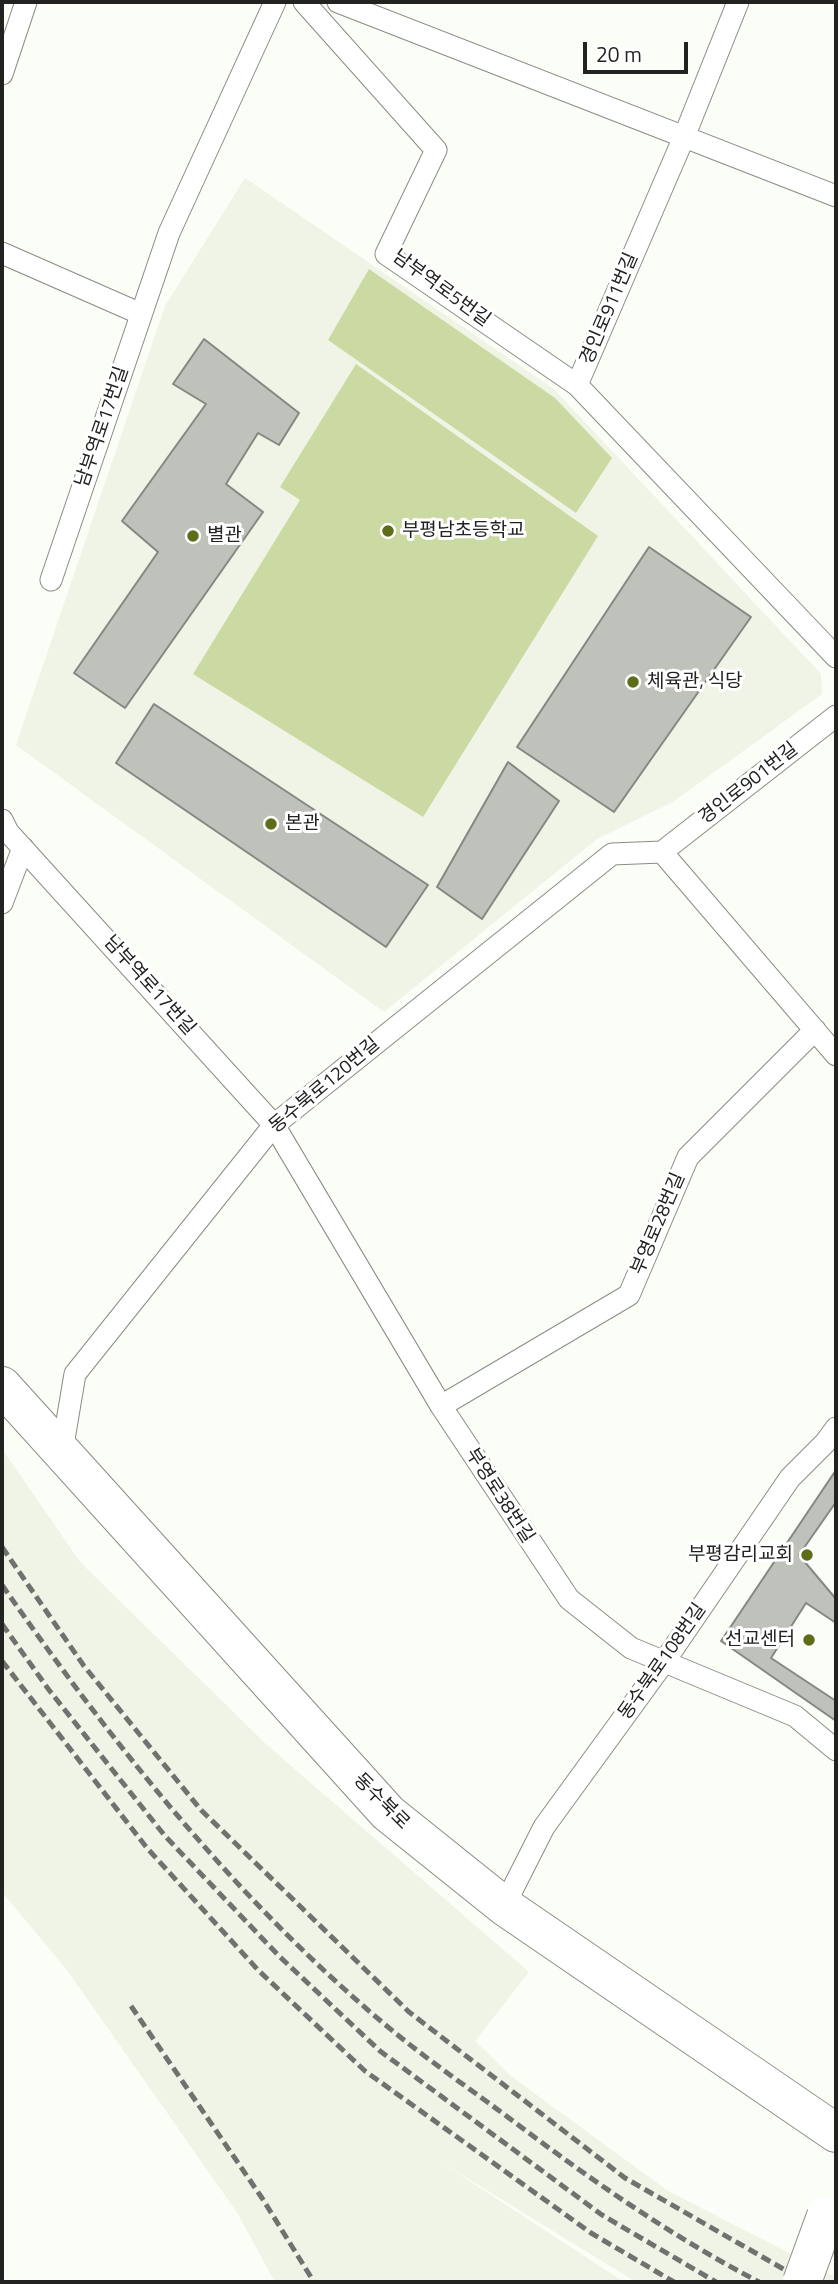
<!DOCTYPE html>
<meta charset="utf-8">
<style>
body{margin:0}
#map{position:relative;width:838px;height:2284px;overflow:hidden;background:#fbfdf7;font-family:"Titillium Web",sans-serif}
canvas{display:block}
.frame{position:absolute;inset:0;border:4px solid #222321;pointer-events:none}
.scale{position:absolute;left:583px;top:42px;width:105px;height:32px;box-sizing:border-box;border:4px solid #222321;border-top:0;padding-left:9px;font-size:21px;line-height:24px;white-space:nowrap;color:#222321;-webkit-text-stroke:5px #fff;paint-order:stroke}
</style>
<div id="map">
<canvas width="838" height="2284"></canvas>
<div class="frame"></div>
<div class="scale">20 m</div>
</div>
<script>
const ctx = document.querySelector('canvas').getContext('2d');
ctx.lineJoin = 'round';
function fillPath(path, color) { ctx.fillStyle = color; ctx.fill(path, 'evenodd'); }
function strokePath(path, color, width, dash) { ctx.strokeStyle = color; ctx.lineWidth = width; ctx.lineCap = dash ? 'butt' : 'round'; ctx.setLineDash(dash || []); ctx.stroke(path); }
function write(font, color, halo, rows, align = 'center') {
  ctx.font = font + ' "Titillium Web","Noto Sans KR",sans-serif'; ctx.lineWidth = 6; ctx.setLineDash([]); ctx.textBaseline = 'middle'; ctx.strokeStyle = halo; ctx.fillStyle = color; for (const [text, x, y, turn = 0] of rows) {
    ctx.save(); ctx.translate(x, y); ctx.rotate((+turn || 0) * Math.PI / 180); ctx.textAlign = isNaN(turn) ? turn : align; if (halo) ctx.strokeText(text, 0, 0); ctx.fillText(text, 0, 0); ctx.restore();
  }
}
fillPath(new Path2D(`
 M 245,178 L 554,389 L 821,674 L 822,694 L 673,802 L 597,839 L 384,1012 L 16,745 L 165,306 Z
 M 2,1449 L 81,1563 L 268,1746 L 529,1972 L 475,2041 L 511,2076 L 668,2191 L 836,2277 L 836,2282 L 636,2282 L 439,2161 L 624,2282 L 275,2282 L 238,2214 L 67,1970 L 2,1892 Z`), '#f0f4e6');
fillPath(new Path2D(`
 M 369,269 L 555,398 L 612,458 L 576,513 L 328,340 Z
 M 356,364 L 598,536 L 423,817 L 193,674 L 300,500 L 280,487 Z`), '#cbdaa2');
const building = new Path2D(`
 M 204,339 L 299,413 L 279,445 L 258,433 L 226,484 L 263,512 L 125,708 L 74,673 L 158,552 L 122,521 L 206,404 L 173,384 Z
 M 649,547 L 751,617 L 614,812 L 517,747 Z
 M 154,704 L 428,885 L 386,947 L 116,763 Z
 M 508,762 L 559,801 L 482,919 L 437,887 Z
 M 836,1470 L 836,1721 L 721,1641 Z
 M 836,1502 L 836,1599 L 799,1555 Z
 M 806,1603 L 836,1623 L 836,1701 L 771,1658 Z`);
fillPath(building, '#bfc1bb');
strokePath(building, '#858782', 2);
const lane = new Path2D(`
 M 304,2 L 436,150 L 386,254 L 577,385 L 836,657
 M 338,2 L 836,196
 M 2,74 L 26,2
 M 2,253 L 141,314
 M 577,385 L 684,137 L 738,2
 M 51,580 L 169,233 L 275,2
 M 2,820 L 8,832 L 274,1125 L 441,1406 L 569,1599 L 631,1648 L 795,1716 L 836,1750
 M 662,852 L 836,1055
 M 662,852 L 836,716
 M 2,903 L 23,848
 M 441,1406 L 629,1295 L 688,1157 L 815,1030
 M 62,1451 L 75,1374 L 274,1125 L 612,854 L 662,852
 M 504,1906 L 544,1827 L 664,1662 L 790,1478 L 825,1443 L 836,1428`);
const secondary = new Path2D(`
 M 2,1386 L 388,1813 L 504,1906 L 836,2133`);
strokePath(lane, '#8a8c86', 23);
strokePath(secondary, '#8a8c86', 40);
strokePath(lane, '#fff', 21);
strokePath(secondary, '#fff', 38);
strokePath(new Path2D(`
 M 2,1547 L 84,1666 L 201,1810 L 409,2012 L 625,2178 L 806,2282
 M 2,1585 C 115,1747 241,1906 394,2032 C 433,2064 476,2093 517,2124 C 594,2182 673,2237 759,2282
 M 2,1624 L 49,1690 L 165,1836 L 279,1956 L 380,2051 L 602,2215 L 716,2282
 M 2,1661 L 147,1848 L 258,1970 L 365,2071 L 591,2233 L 674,2282
 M 131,2006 L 262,2198 L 314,2282`), '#71726f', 5, [10, 5]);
const secondaryBridge = new Path2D(`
 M 802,2282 L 826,2216`);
strokePath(secondaryBridge, '#8a8c86', 40, []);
strokePath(secondaryBridge, '#fff', 38);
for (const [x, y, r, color] of [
 [388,531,7,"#5d6d19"],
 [193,536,7,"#5d6d19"],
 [633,682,7,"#5d6d19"],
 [271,824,7,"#5d6d19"],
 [807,1555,7,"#5d6d19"],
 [809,1640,7,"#5d6d19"]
]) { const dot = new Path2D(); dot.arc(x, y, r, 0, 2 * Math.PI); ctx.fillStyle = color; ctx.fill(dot); strokePath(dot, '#fff', 2.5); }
write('19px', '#222321', '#fff', [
 ["남부역로5번길",441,289,36],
 ["경인로911번길",610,309,-67],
 ["남부역로17번길",103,427,-71],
 ["경인로901번길",749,784,-38],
 ["남부역로17번길",149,986,48],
 ["동수북로120번길",325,1086,-40],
 ["부영로28번길",659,1224,-67],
 ["부영로38번길",499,1496,57],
 ["동수북로108번길",663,1662,-55],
 ["동수북로",381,1802,45]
]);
write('19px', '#222321', '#fff', [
 ["부평남초등학교",402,531],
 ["별관",207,536],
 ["체육관, 식당",647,682],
 ["본관",285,824],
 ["부평감리교회",793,1555,"right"],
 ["선교센터",795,1640,"right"]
], 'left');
</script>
